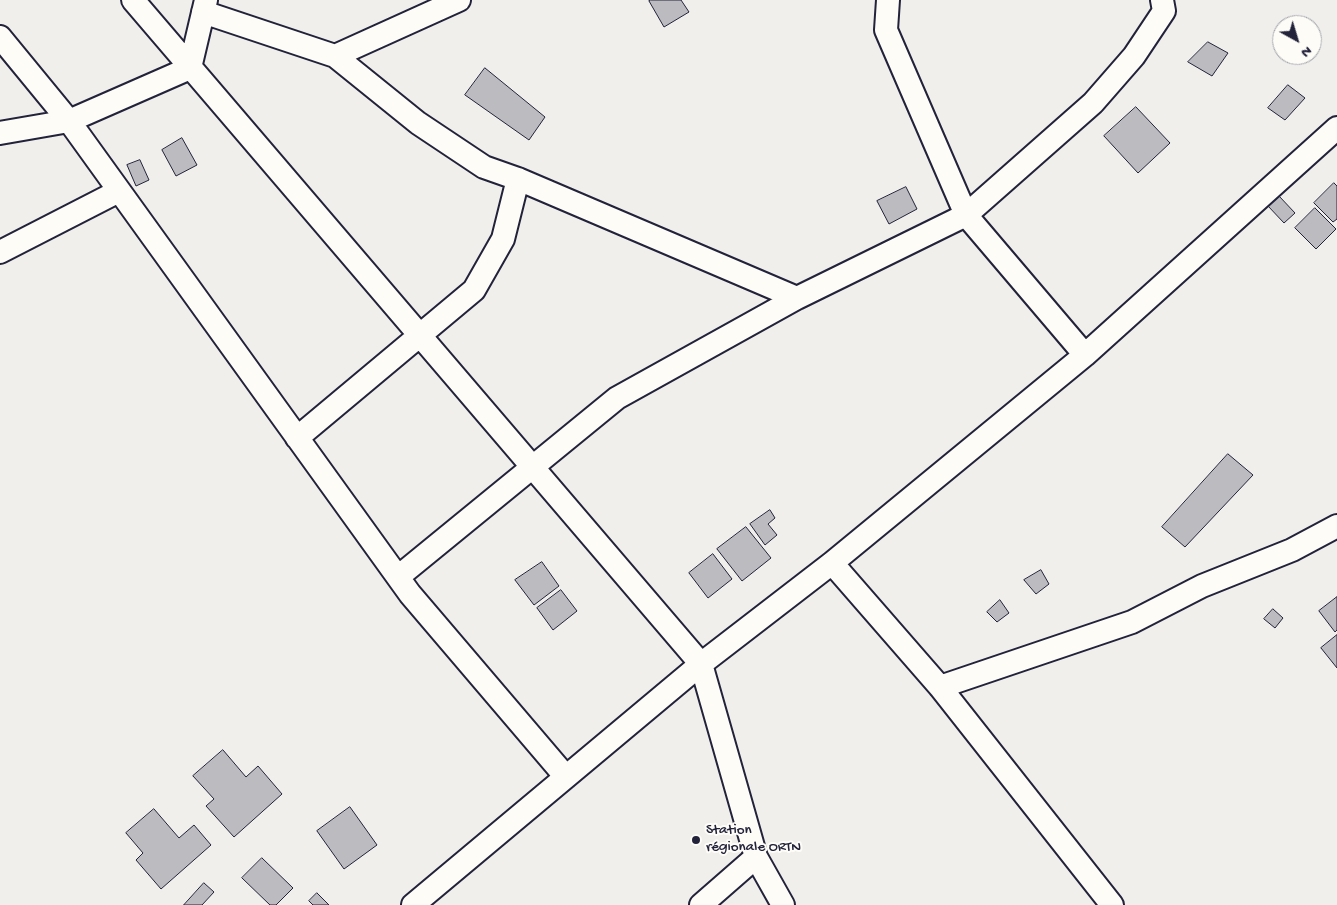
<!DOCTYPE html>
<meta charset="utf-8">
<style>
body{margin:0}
#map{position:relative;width:1337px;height:905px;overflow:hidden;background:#f0efec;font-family:"Gochi Hand",sans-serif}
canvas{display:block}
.north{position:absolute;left:1272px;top:15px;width:50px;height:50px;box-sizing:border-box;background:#fdfcf7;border:1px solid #a5a5ac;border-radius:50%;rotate:141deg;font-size:14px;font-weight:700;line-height:20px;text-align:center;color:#22223b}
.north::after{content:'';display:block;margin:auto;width:18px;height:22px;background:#22223b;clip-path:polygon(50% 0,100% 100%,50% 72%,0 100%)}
</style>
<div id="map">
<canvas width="1337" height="905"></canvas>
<div class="north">N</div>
</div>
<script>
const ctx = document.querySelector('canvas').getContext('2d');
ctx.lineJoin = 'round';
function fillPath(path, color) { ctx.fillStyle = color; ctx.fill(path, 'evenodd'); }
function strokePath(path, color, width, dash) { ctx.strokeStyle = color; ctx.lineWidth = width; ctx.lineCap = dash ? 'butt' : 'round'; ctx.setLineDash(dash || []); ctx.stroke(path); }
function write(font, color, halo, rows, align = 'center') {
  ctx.font = font + ' "Gochi Hand",sans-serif'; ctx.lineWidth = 4; ctx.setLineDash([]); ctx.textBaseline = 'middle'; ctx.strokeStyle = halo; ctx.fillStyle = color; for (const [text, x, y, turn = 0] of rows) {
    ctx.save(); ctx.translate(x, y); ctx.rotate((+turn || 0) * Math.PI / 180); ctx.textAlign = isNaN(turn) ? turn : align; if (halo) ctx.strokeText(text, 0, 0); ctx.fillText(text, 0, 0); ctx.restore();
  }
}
const building = new Path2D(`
 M 651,0 L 681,0 L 689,12 L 664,27 L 649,1 Z
 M 1208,42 L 1228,53 L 1212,76 L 1188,62 Z
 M 485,68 L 545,117 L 529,140 L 465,95 Z
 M 1288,85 L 1305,98 L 1285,120 L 1268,108 Z
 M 1136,107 L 1170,143 L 1138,173 L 1104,136 Z
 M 182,138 L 197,165 L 176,176 L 162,150 Z
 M 140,160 L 149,180 L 136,186 L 127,165 Z
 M 1334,183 L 1337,186 L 1337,219 L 1333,222 L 1314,203 Z
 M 906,187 L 917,209 L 889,224 L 877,201 Z
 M 1279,196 L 1295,213 L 1284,223 L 1268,206 Z
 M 1315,208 L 1336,229 L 1316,249 L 1295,228 Z
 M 1228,454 L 1253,475 L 1185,547 L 1162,527 Z
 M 770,510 L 775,518 L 768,524 L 777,535 L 765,545 L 750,524 Z
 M 746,527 L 771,558 L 742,581 L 717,549 Z
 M 713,554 L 732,579 L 708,598 L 689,573 Z
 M 542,562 L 559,586 L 534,605 L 515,580 Z
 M 1041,570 L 1049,584 L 1036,594 L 1024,580 Z
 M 561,590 L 577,611 L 553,630 L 537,608 Z
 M 1337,597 L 1337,630 L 1335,632 L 1319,611 Z
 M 1000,600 L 1009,613 L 997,622 L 987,612 Z
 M 1273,609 L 1283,618 L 1275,628 L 1264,619 Z
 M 1337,635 L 1337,668 L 1321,648 Z
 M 223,750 L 246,777 L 258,766 L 282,794 L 234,837 L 206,806 L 214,799 L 193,776 Z
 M 350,807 L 377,845 L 344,869 L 317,831 Z
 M 154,809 L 179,838 L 194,825 L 211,845 L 161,889 L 136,860 L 143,853 L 126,833 Z
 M 262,858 L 293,888 L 276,905 L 270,905 L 242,878 Z
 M 204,883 L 214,892 L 202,905 L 184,905 Z
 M 317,893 L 329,905 L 313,905 L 309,901 Z`);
fillPath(building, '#bcbcc0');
strokePath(building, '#22223b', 1);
const street = new Path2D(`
 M 133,0 L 701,664 L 756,857 L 783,905
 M 888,0 L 886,30 L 966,215 L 1085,355
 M 203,12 L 335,56 L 418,123 L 484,167 L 518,179 L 797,298
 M 0,37 L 69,121 L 410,594 L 566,777
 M 335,56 L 459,0
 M 190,68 L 206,0
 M 0,133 L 69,121 L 190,68
 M 0,252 L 119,191
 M 297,438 L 474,290 L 503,239 L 518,179
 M 832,563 L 940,687 L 1112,905
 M 398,577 L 617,398 L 797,298 L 966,215 L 1093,103 L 1134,56 L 1164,11 L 1162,0
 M 940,687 L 1132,622 L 1202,586 L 1292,550 L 1337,526
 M 413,905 L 701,664 L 832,563 L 1085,355 L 1337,128
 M 701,905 L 756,857`);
strokePath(street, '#22223b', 26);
strokePath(street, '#fdfcf7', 22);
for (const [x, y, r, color] of [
 [696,840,5,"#22223b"]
]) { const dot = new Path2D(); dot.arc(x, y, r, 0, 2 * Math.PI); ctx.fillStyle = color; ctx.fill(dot); strokePath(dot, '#fdfcf7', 2); }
write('15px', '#22223b', '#fdfcf7', [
 ["Station",706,831],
 ["régionale ORTN",706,848]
], 'left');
</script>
